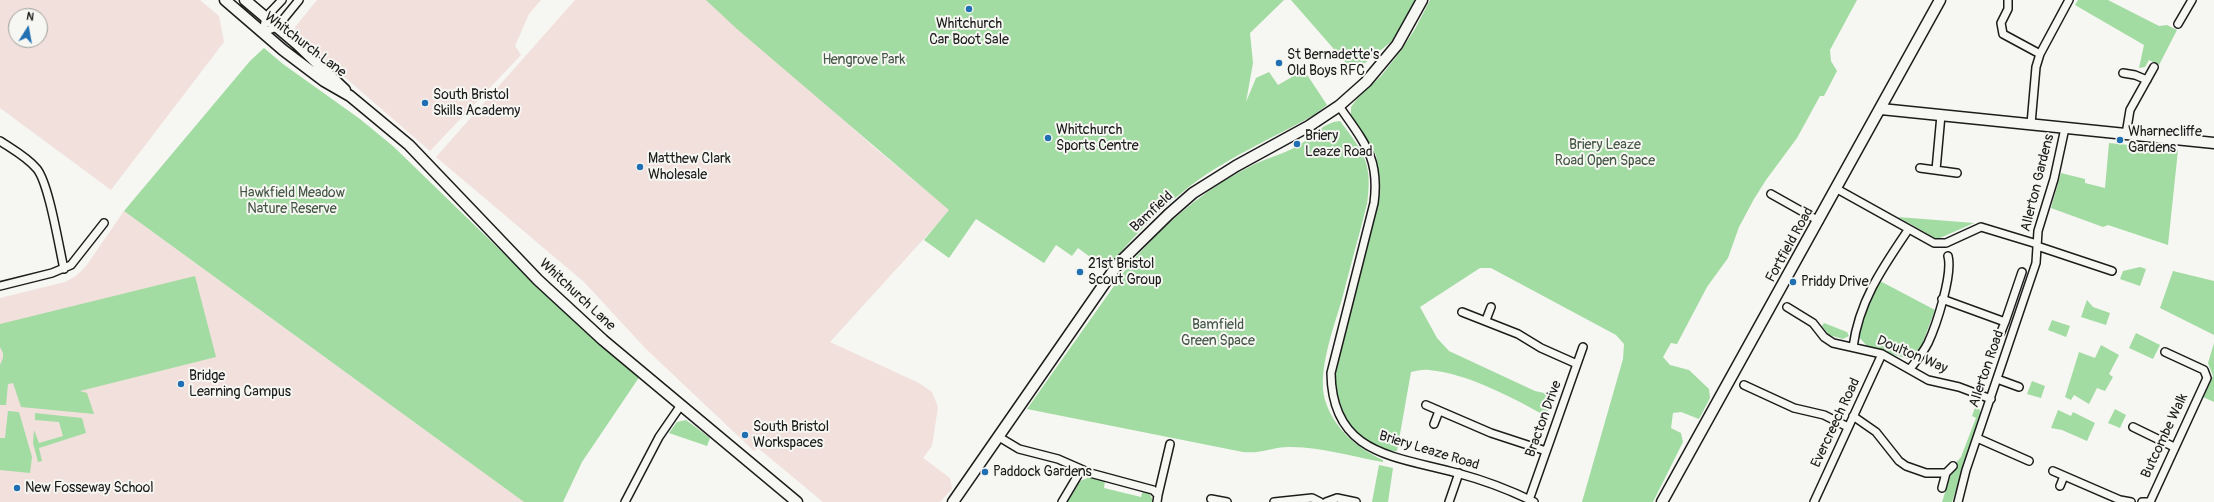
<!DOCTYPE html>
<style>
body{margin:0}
#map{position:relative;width:2214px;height:502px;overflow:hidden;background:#f6f6f2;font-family:Pangolin,sans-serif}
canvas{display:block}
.north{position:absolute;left:8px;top:8px;width:40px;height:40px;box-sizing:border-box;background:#f6f6f2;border:1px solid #9f9f9c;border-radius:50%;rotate:11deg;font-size:11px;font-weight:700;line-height:16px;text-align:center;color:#1c1c1c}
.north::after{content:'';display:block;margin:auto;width:14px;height:18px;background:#1f6fb2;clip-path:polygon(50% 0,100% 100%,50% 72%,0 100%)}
</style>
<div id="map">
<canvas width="2214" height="502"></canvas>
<div class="north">N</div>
</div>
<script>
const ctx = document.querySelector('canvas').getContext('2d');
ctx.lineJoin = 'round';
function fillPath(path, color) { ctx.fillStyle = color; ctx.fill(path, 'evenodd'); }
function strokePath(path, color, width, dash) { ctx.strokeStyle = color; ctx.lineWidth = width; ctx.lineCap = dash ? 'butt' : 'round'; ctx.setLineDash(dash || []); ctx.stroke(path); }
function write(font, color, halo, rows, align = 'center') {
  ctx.font = font + ' Pangolin,sans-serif'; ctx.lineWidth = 4; ctx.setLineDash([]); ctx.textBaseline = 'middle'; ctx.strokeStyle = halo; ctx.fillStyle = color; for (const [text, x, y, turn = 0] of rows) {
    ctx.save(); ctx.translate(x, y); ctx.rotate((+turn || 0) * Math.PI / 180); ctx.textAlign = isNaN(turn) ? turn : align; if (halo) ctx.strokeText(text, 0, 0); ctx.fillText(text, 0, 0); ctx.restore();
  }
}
fillPath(new Path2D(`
 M 0,0 L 200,0 L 219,16 L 224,42 L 111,190 L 0,108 ZM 16,16 L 40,16 L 40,40 L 16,40 Z
 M 317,0 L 541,0 L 529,14 L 515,46 L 521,55 L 430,151 L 296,35 L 295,27 Z
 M 575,0 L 710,0 L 875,148 L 950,210 L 830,342 L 919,383 L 932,392 L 938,407 L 932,446 L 923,458 L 950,478 L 952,489 L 940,502 L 823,502 L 758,448 L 754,451 L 646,349 L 584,282 L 436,157 Z
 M 124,211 L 524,502 L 0,502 L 0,298 L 65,282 L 76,276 L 86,266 Z`), '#f2e0dc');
fillPath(new Path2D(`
 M 706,0 L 1284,0 L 1250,33 L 1253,63 L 1246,102 L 1256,78 L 1269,72 L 1278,85 L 1304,70 L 1327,105 L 1314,115 C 1271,139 1224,159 1185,190 C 1156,213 1130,240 1106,269 L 1078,248 L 1072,256 L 1056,245 L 1044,263 L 976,219 L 949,258 L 924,240 L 949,210 L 737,29 Z
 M 1291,0 L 1416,0 L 1392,41 L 1354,72 Z
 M 1430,0 L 1857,0 L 1830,50 L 1831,61 L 1837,71 L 1824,96 L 1820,96 L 1797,138 L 1766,180 L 1754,199 L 1739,227 L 1728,258 L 1707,287 L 1677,344 L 1671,343 L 1663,357 L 1670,365 L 1689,370 L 1709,389 L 1710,398 L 1699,419 L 1681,412 L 1673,413 L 1671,428 L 1681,433 L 1683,442 L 1653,502 L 1582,502 L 1623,359 L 1624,344 L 1616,335 L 1491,268 L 1480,268 L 1420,307 L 1437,338 L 1449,351 L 1535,391 L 1553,395 L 1546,416 C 1511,397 1469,374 1429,370 C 1423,369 1416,371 1411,372 L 1397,451 C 1371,456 1335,414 1334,389 C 1334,383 1335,376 1336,370 L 1380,188 L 1376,155 L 1351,115 L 1351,107 L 1357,99 L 1381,76 L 1400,52 L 1415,29 Z
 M 2078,0 L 2108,0 L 2159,26 L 2167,25 L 2177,30 L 2159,65 L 2149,60 L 2145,67 L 2139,68 L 2144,45 L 2075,5 Z
 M 264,48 L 283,64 L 360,119 L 394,147 L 565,313 L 640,376 L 582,462 L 563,502 L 524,502 L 124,211 L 250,61 Z
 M 1340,121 C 1364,153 1373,163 1367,204 C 1359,236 1350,267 1342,299 C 1334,327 1317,371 1325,400 C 1334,429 1357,448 1383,460 L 1383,462 C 1353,457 1322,447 1292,447 C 1274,446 1262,454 1243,452 L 1027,409 L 1126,269 C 1161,226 1205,188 1255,164 C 1268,158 1282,154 1294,148 C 1311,140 1322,122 1340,121 Z
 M 2109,143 L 2178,150 L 2168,245 L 2108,225 L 2103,227 L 2051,208 L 2061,173 L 2085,179 L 2085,183 L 2105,188 Z
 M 1898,217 L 1974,223 L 1940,238 L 1935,238 Z
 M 2140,267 L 2146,269 L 2140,286 L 2120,279 L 2123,271 Z
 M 2173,271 L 2214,281 L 2214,335 L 2160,308 Z
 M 195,276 L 216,357 L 80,391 L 87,393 L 94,414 L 21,407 L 13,383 L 8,384 L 6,405 L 0,405 L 0,365 L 3,358 L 3,353 L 0,347 L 0,324 Z
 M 1882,282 L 1935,310 L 1921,347 L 1911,360 L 1867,346 L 1859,337 L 1858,327 L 1878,283 Z
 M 2087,300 L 2093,307 L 2110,313 L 2106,325 L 2081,317 Z
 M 2052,320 L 2070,326 L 2066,337 L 2048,330 Z
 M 1824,323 L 1847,332 L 1849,336 L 1843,339 L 1829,335 L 1822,326 Z
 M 2136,333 L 2160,345 L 2153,359 L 2129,348 Z
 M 2214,343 L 2214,402 L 2203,397 L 2213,376 L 2208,363 Z
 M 2101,345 L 2119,355 L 2109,374 L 2113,377 L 2105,391 L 2097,388 L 2089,404 L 2074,395 L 2071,400 L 2065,397 L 2079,352 L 2095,358 Z
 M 2032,381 L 2045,386 L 2041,398 L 2027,394 Z
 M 1977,402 L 1981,414 L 1952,502 L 1942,502 L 1954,465 L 1961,457 L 1976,418 L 1972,416 Z
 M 2115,409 L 2126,415 L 2120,428 L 2108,423 Z
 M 2058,410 L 2071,416 L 2073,412 L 2095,423 L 2087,441 L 2062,430 L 2051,428 Z
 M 8,411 L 19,412 L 32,457 L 30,473 L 0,470 L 0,438 L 5,438 Z
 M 35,413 L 82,418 L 86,433 L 39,448 L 42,461 L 38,462 L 33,443 L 34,430 L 39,443 L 63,436 L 59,422 L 35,420 Z
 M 686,420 L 710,438 L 707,446 L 669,433 L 677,422 Z
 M 1379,465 L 1393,468 L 1388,502 L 1372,502 Z
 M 1090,477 L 1105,481 L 1104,488 L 1141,497 L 1143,490 C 1149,492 1152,496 1153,502 L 1067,502 L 1080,481 Z`), '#a2dca2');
const street = new Path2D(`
 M 2008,0 L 2008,9 L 2001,23 L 2003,34 L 2040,54
 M 2178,24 L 2192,0
 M 263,32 L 277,27 L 299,0
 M 263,32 L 266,17 L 282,0
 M 2123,73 L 2135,75 L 2147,80
 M 1339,106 C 1364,142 1380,158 1374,203 L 1331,373 C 1332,455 1395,456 1457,473 C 1483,480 1510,490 1534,502
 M 2031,124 L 2036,67 L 2040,54 L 2069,0
 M 2126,134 L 2130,110 L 2154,67
 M 0,141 C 12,149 27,157 37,169 C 49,184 59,247 64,269
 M 1920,168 L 1957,173
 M 1936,170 L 1941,115
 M 1837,189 L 1934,243 L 1946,243 L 1981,227 L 2037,244
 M 1771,194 L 1819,221
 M 2037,246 L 2112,271
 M 0,286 L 52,273 L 71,265 L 104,223
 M 1942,299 L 2005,322 L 2022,272
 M 1787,307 L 1813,323 L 1824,337 L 1833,343 L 1882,354 L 1928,380 L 1959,387 L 1991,399
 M 1462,312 L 1518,334 L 1541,348 L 1577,364
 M 1486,320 L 1491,307
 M 2001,332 L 2005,322
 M 1853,347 C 1859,301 1883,267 1908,230
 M 1910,369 C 1916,361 1923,353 1928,343 C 1936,326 1953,275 1948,256
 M 1997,379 L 2019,387
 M 1744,385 L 1794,408 L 1824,415 L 1848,427
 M 1426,405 L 1491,433 L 1546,451
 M 1853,416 L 1876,432 L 1899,461 L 1906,466 L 1926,473 L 1946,473
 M 1434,424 L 1439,411
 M 2133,427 L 2174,447
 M 999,437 L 1019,449 L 1058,459 L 1090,473 L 1153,490 L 1158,495 L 1157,502
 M 1977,438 L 2029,461
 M 2053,471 L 2120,500 L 2131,502
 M 2060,486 L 2064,476
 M 1942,488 L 1946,473 L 1953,466
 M 1158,495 L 1170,444
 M 1211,499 L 1227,502
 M 1529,500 L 1583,347
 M 625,502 L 659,437 L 681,405
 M 1062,502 L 1081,470
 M 1274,502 L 1312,498 L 1320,502
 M 1326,502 L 1337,498 L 1356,502
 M 1449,502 L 1459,473
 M 1814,502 L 1882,354
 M 1958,502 L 1966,470 L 2036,263 L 2038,231 L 2054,179 L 2065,128
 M 2142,502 L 2150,502
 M 2150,502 L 2207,378 L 2204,370 L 2165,352`);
const secondary = new Path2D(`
 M 225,0 L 283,50 L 324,81 L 350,96 L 409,145 L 538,280 L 603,340 L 797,502
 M 245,0 L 297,44 L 345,90
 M 1881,109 L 2214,143
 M 953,502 L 1118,264 L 1169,214 L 1193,193 L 1236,166 L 1309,126 L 1339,106 L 1366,82 L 1397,45 L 1422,0
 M 1662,502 L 1940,0`);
strokePath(street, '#1c1c1c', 10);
strokePath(secondary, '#1c1c1c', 13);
strokePath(street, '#f6f6f2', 7);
strokePath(secondary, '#f6f6f2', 10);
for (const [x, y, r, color] of [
 [969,9,4,"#1f6fb2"],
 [1279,63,4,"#1f6fb2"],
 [425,103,4,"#1f6fb2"],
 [1048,138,4,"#1f6fb2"],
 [2120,140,4,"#1f6fb2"],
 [1297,144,4,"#1f6fb2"],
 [640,167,4,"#1f6fb2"],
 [1080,272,4,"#1f6fb2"],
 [1793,282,4,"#1f6fb2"],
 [181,384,4,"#1f6fb2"],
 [745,435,4,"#1f6fb2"],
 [985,472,4,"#1f6fb2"],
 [17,488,4,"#1f6fb2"]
]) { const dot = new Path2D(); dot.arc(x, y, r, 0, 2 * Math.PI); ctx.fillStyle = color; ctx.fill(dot); strokePath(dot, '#f6f6f2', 1.5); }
write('14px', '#1c1c1c', '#f6f6f2', [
 ["Whitchurch",969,24,"center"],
 ["Car Boot Sale",969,40,"center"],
 ["St Bernadette's",1287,55],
 ["Old Boys RFC",1287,71],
 ["South Bristol",433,95],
 ["Skills Academy",433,111],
 ["Whitchurch",1056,130],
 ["Sports Centre",1056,146],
 ["Wharnecliffe",2128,132],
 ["Gardens",2128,148],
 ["Briery",1305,136],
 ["Leaze Road",1305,152],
 ["Matthew Clark",648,159],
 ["Wholesale",648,175],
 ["21st Bristol",1088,264],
 ["Scout Group",1088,280],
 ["Priddy Drive",1801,282],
 ["Bridge",189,376],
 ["Learning Campus",189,392],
 ["South Bristol",753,427],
 ["Workspaces",753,443],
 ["Paddock Gardens",993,472],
 ["New Fosseway School",25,488]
], 'left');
write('14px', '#1c1c1c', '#f6f6f2', [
 ["Whitchurch Lane",305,45,37],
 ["Allerton Gardens",2038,183,-76],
 ["Bamfield",1152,212,-43],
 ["Fortfield Road",1790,245,-61],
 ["Whitchurch Lane",577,295,43],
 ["Doulton Way",1912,355,23],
 ["Allerton Road",1987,369,-71],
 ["Bracton Drive",1544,419,-70],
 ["Evercreech Road",1836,423,-65],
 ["Butcombe Walk",2165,436,-65],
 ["Briery Leaze Road",1429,451,17]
]);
write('14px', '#445644', '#f6f6f2', [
 ["Hengrove Park",864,60],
 ["Briery Leaze",1605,145],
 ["Road Open Space",1605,161],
 ["Hawkfield Meadow",292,193],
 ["Nature Reserve",292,209],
 ["Bamfield",1218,325],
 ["Green Space",1218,341]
]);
</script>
